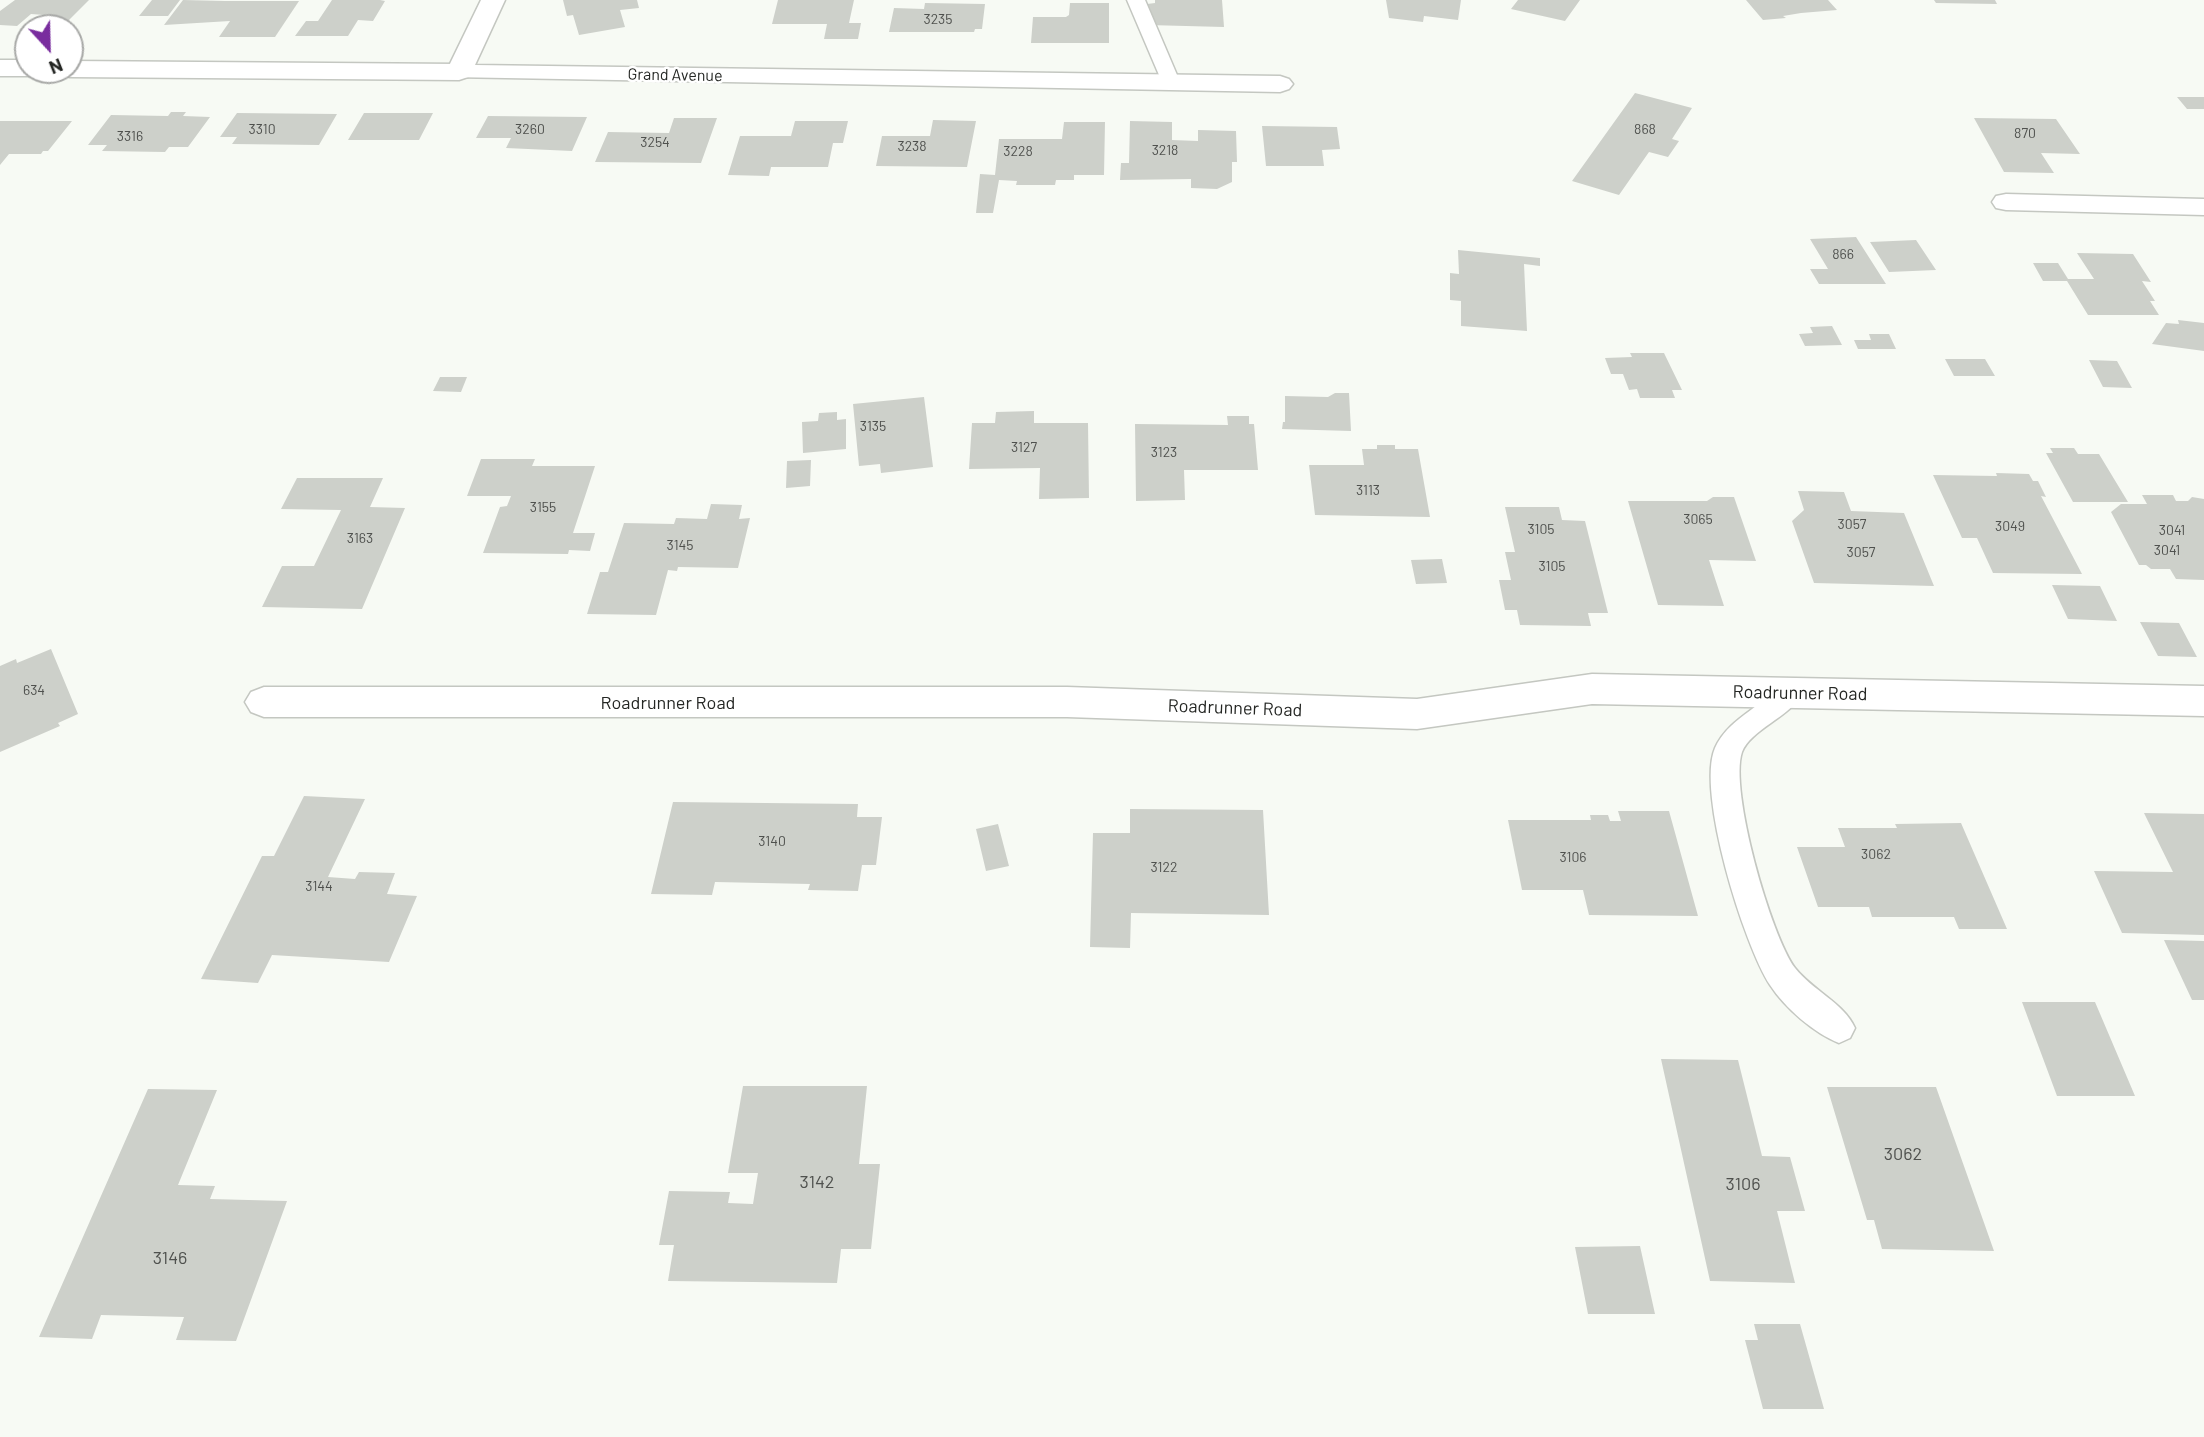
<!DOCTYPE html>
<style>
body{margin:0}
#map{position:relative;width:2204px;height:1437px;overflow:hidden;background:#f7faf4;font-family:Barlow,sans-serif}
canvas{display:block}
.north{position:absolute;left:14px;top:14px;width:70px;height:70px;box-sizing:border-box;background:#fff;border:2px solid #a8a9a7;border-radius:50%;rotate:158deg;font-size:19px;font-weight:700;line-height:28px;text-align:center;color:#252724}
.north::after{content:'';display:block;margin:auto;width:24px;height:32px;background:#792d9e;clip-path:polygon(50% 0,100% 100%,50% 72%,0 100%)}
</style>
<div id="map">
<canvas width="2204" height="1437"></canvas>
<div class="north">N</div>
</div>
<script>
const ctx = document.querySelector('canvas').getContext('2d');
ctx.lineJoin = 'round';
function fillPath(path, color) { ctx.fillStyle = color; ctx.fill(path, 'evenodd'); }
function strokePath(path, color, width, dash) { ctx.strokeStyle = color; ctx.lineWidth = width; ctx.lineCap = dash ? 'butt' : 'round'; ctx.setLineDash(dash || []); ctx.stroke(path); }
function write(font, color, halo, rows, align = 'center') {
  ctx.font = font + ' Barlow,sans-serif'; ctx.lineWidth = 5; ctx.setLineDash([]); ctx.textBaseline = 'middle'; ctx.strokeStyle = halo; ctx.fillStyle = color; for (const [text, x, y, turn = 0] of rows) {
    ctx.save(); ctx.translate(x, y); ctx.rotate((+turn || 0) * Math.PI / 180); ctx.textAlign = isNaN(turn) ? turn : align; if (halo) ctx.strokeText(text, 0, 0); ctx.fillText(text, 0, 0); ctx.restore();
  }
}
fillPath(new Path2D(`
 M 15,0 L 89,0 L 68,21 L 40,20 L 45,15 L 31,14 L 17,26 L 0,25 L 0,11 Z
 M 152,0 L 180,0 L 168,16 L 139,16 Z
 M 183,0 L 225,1 L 299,1 L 275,37 L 219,37 L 230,21 L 164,25 Z
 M 332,0 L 380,0 L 385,1 L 373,21 L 358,20 L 348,36 L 295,36 L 306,21 L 318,21 Z
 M 563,0 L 637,0 L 639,8 L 620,10 L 625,27 L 579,35 L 573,15 L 567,16 Z
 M 778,0 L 854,0 L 849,23 L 861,23 L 858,39 L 824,39 L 827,24 L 772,24 Z
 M 1155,0 L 1222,0 L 1224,27 L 1148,25 L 1147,4 L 1155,3 Z
 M 1386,0 L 1461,0 L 1458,20 L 1424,16 L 1423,22 L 1389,18 Z
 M 1518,0 L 1580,0 L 1565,21 L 1511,9 Z
 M 1746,0 L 1828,0 L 1837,10 L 1801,13 L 1783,16 L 1786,18 L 1763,20 Z
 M 1934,0 L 1995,0 L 1997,4 L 1936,3 Z
 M 925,3 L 985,4 L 982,29 L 975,29 L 974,32 L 889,32 L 894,8 L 924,9 Z
 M 1070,3 L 1109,3 L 1109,43 L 1031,43 L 1033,17 L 1066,17 L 1069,15 Z
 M 1635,93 L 1692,108 L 1672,139 L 1679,141 L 1668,157 L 1649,152 L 1619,195 L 1572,181 Z
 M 2177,97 L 2204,97 L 2204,109 L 2187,109 Z
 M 171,112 L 186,112 L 183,116 L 210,117 L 188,147 L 169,147 L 165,152 L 102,151 L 107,145 L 88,145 L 111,115 L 168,116 Z
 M 237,113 L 337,114 L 319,145 L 232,144 L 237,137 L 220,137 Z
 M 364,113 L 433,113 L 419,140 L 348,140 Z
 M 488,116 L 587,117 L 572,151 L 506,148 L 511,138 L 476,138 Z
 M 674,118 L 717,118 L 701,163 L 595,162 L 608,132 L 669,133 Z
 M 1974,118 L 2056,119 L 2080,154 L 2041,153 L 2054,173 L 2004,172 Z
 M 933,120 L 976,121 L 967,167 L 876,166 L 882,136 L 930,136 Z
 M 0,121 L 72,121 L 48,151 L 43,151 L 41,154 L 9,154 L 0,165 Z
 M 795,121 L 848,121 L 843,143 L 833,143 L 828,167 L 771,167 L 769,176 L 728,175 L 740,136 L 791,136 Z
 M 1130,121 L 1172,122 L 1172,140 L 1198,141 L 1198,130 L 1236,131 L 1237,162 L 1232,162 L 1232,182 L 1217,189 L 1191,188 L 1191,179 L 1120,180 L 1121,163 L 1129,163 Z
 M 1064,122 L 1105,122 L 1104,175 L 1074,175 L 1074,180 L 1056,180 L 1055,185 L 1016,185 L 1017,181 L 999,180 L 993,213 L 976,213 L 980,174 L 995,175 L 999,139 L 1062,139 Z
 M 1262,126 L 1337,127 L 1340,149 L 1322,150 L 1324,166 L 1266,166 Z
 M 1856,237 L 1886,284 L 1819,284 L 1810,269 L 1828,269 L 1810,239 Z
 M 1916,240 L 1936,270 L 1889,272 L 1870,242 Z
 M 1458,250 L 1540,258 L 1540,266 L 1524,264 L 1527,331 L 1461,326 L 1461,301 L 1450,300 L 1450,273 L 1459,274 Z
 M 2077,253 L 2133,254 L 2151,282 L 2142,281 L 2155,301 L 2150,301 L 2159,315 L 2088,315 L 2067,281 L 2043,281 L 2033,263 L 2058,263 L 2068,279 L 2094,279 Z
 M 2178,320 L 2204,323 L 2204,351 L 2152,344 L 2166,323 L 2179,324 Z
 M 1832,326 L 1842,345 L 1805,346 L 1799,334 L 1813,333 L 1810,327 Z
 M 1869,334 L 1889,334 L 1896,349 L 1858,349 L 1854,340 L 1871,340 Z
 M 1630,353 L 1664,353 L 1682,390 L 1672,390 L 1675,398 L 1640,398 L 1637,389 L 1629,390 L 1623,374 L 1611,374 L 1605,358 L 1632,357 Z
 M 1945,359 L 1985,359 L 1995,376 L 1954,376 Z
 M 2089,360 L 2117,361 L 2132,388 L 2103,387 Z
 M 440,377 L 467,377 L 461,392 L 433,391 Z
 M 1335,393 L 1349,393 L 1351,431 L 1282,429 L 1283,422 L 1285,422 L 1285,396 L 1328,397 Z
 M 924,397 L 933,467 L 881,473 L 880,464 L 859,466 L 853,404 Z
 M 1034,411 L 1034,423 L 1088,423 L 1089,498 L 1039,499 L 1040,468 L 969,469 L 972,423 L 995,423 L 996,412 Z
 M 837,412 L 837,420 L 846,419 L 846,449 L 803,453 L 802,422 L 818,421 L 819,413 Z
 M 1227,416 L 1249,416 L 1249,424 L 1254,424 L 1258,470 L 1184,470 L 1185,500 L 1136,501 L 1135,424 L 1228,425 Z
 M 1377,445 L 1395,445 L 1395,449 L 1418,449 L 1430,517 L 1315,515 L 1309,465 L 1364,465 L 1362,449 L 1377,449 Z
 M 2050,448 L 2074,448 L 2078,454 L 2099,454 L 2128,502 L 2073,502 L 2046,453 L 2053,453 Z
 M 481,459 L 535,459 L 532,466 L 595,466 L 573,533 L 595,533 L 590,551 L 569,550 L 568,554 L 483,553 L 500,507 L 507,506 L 511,496 L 467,496 Z
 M 811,460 L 810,486 L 786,488 L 787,461 Z
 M 1996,473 L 2029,474 L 2033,481 L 2038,481 L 2046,497 L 2041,496 L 2082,574 L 1993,573 L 1977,538 L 1962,538 L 1933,475 L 1997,476 Z
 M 297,478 L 383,478 L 370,507 L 405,508 L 362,609 L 262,607 L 282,566 L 314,566 L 341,510 L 281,509 Z
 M 1798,491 L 1844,492 L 1851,511 L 1904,513 L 1934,586 L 1814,583 L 1792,521 L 1804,510 Z
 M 2142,495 L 2173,495 L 2176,501 L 2188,501 L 2192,497 L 2204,499 L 2204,580 L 2176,579 L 2170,569 L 2151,569 L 2146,565 L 2139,565 L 2111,512 L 2121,504 L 2147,504 Z
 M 1713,497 L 1734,497 L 1756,561 L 1709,560 L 1724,606 L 1658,605 L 1628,501 L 1707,501 Z
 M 711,504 L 742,505 L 739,519 L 750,518 L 738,568 L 678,567 L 677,571 L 668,570 L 656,615 L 587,614 L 600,572 L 608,572 L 624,523 L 674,524 L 676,518 L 707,519 Z
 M 1505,507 L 1559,507 L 1562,520 L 1585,521 L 1608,613 L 1588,613 L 1591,626 L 1520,625 L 1517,610 L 1505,610 L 1499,580 L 1511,580 L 1505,552 L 1515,552 Z
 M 1442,559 L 1447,583 L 1416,584 L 1411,560 Z
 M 2052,585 L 2100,586 L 2117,621 L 2068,619 Z
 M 2140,622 L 2179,623 L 2197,657 L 2158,656 Z
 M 51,649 L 78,714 L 58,723 L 60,726 L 0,752 L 0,666 L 16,659 L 17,663 Z
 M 304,796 L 365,799 L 328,877 L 355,879 L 359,872 L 395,873 L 387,894 L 417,896 L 389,962 L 272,955 L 258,983 L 201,979 L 262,856 L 274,856 Z
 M 673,802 L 858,804 L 857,817 L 882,817 L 876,865 L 862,865 L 858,891 L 808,890 L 810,884 L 715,882 L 712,895 L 651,894 Z
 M 1130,809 L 1263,810 L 1269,915 L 1131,913 L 1130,948 L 1090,947 L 1093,833 L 1130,833 Z
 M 1618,811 L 1669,811 L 1698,916 L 1589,915 L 1583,890 L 1522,890 L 1508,820 L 1591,820 L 1590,815 L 1608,815 L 1610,821 L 1621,821 Z
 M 2144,813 L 2204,814 L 2204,935 L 2122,933 L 2094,871 L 2173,872 Z
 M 1961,823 L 2007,929 L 1959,929 L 1954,917 L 1872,917 L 1869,907 L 1818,907 L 1797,847 L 1845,847 L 1838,828 L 1897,828 L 1895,824 Z
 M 998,824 L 1009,866 L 986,871 L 976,829 Z
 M 2164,940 L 2204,941 L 2204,1000 L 2192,1000 Z
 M 2022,1002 L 2095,1002 L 2135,1096 L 2057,1096 Z
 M 1661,1059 L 1738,1060 L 1762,1156 L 1790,1157 L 1805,1211 L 1777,1211 L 1795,1283 L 1710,1281 Z
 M 743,1086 L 867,1086 L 859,1164 L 880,1164 L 871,1249 L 841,1249 L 837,1283 L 668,1281 L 674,1245 L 659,1245 L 669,1191 L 730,1192 L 728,1203 L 753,1204 L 758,1173 L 728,1173 Z
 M 1827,1087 L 1936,1087 L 1994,1251 L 1882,1249 L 1874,1220 L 1867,1220 Z
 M 148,1089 L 217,1090 L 178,1185 L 215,1186 L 210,1199 L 287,1201 L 236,1341 L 176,1340 L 184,1317 L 101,1315 L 92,1339 L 39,1337 Z
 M 1640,1246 L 1655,1314 L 1588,1314 L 1575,1247 Z
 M 1754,1324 L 1800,1324 L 1824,1409 L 1763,1409 L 1745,1340 L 1758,1340 Z`), '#cdd0ca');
const lane = new Path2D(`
 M 1127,0 L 1145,0 L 1180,82 L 1178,86 L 1171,88 L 1162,82 Z
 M 1789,682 L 1799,686 L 1803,693 C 1790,717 1750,730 1742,752 C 1729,790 1771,936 1795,968 C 1812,990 1844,1003 1855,1028 L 1850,1038 L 1839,1043 C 1814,1033 1785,1008 1770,985 C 1744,945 1696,792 1715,748 C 1728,719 1759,709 1779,686 Z`);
const street = new Path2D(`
 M 481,0 L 505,0 L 475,65 L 1280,76 L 1289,79 L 1293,84 L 1289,89 L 1280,92 L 450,77 L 446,72 Z
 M 2006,194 L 2204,199 L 2204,215 L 2006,210 L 1996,208 L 1992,202 L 1996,196 Z
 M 1592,674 L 2204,686 L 2204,716 L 1592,704 L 1417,729 L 1067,717 L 264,717 L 251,712 L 245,702 L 251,692 L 264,687 L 1067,687 L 1417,699 Z`);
const secondary = new Path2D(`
 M 0,60 L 28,60 L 28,70 L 39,70 L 28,76 L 0,76 Z
 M 70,61 L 459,64 L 468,67 L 472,72 L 468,77 L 459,80 L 70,77 L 61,74 L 58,70 L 70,70 Z`);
strokePath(lane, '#c4c7c1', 3);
strokePath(street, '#c4c7c1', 3);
strokePath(secondary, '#c4c7c1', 3);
fillPath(lane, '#fff');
fillPath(street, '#fff');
fillPath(secondary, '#fff');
write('14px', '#4f514e', null, [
 ["3235",938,19],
 ["3310",262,129],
 ["3260",530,129],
 ["868",1645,129],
 ["870",2025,133],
 ["3316",130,136],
 ["3254",655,142],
 ["3238",912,146],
 ["3218",1165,150],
 ["3228",1018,151],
 ["866",1843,254],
 ["3135",873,426],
 ["3127",1024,447],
 ["3123",1164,452],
 ["3113",1368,490],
 ["3155",543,507],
 ["3065",1698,519],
 ["3057",1852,524],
 ["3049",2010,526],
 ["3105",1541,529],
 ["3041",2172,530],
 ["3163",360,538],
 ["3145",680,545],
 ["3041",2167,550],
 ["3057",1861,552],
 ["3105",1552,566],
 ["634",34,690],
 ["3140",772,841],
 ["3062",1876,854],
 ["3106",1573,857],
 ["3122",1164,867],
 ["3144",319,886]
]);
write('16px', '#252724', '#fff', [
 ["Grand Avenue",675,75,1]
]);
write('18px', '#252724', '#fff', [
 ["Roadrunner Road",1800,693,1],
 ["Roadrunner Road",668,703],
 ["Roadrunner Road",1235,708,2]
]);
write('18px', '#4f514e', null, [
 ["3062",1903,1154],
 ["3142",817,1182],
 ["3106",1743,1184],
 ["3146",170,1258]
]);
</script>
